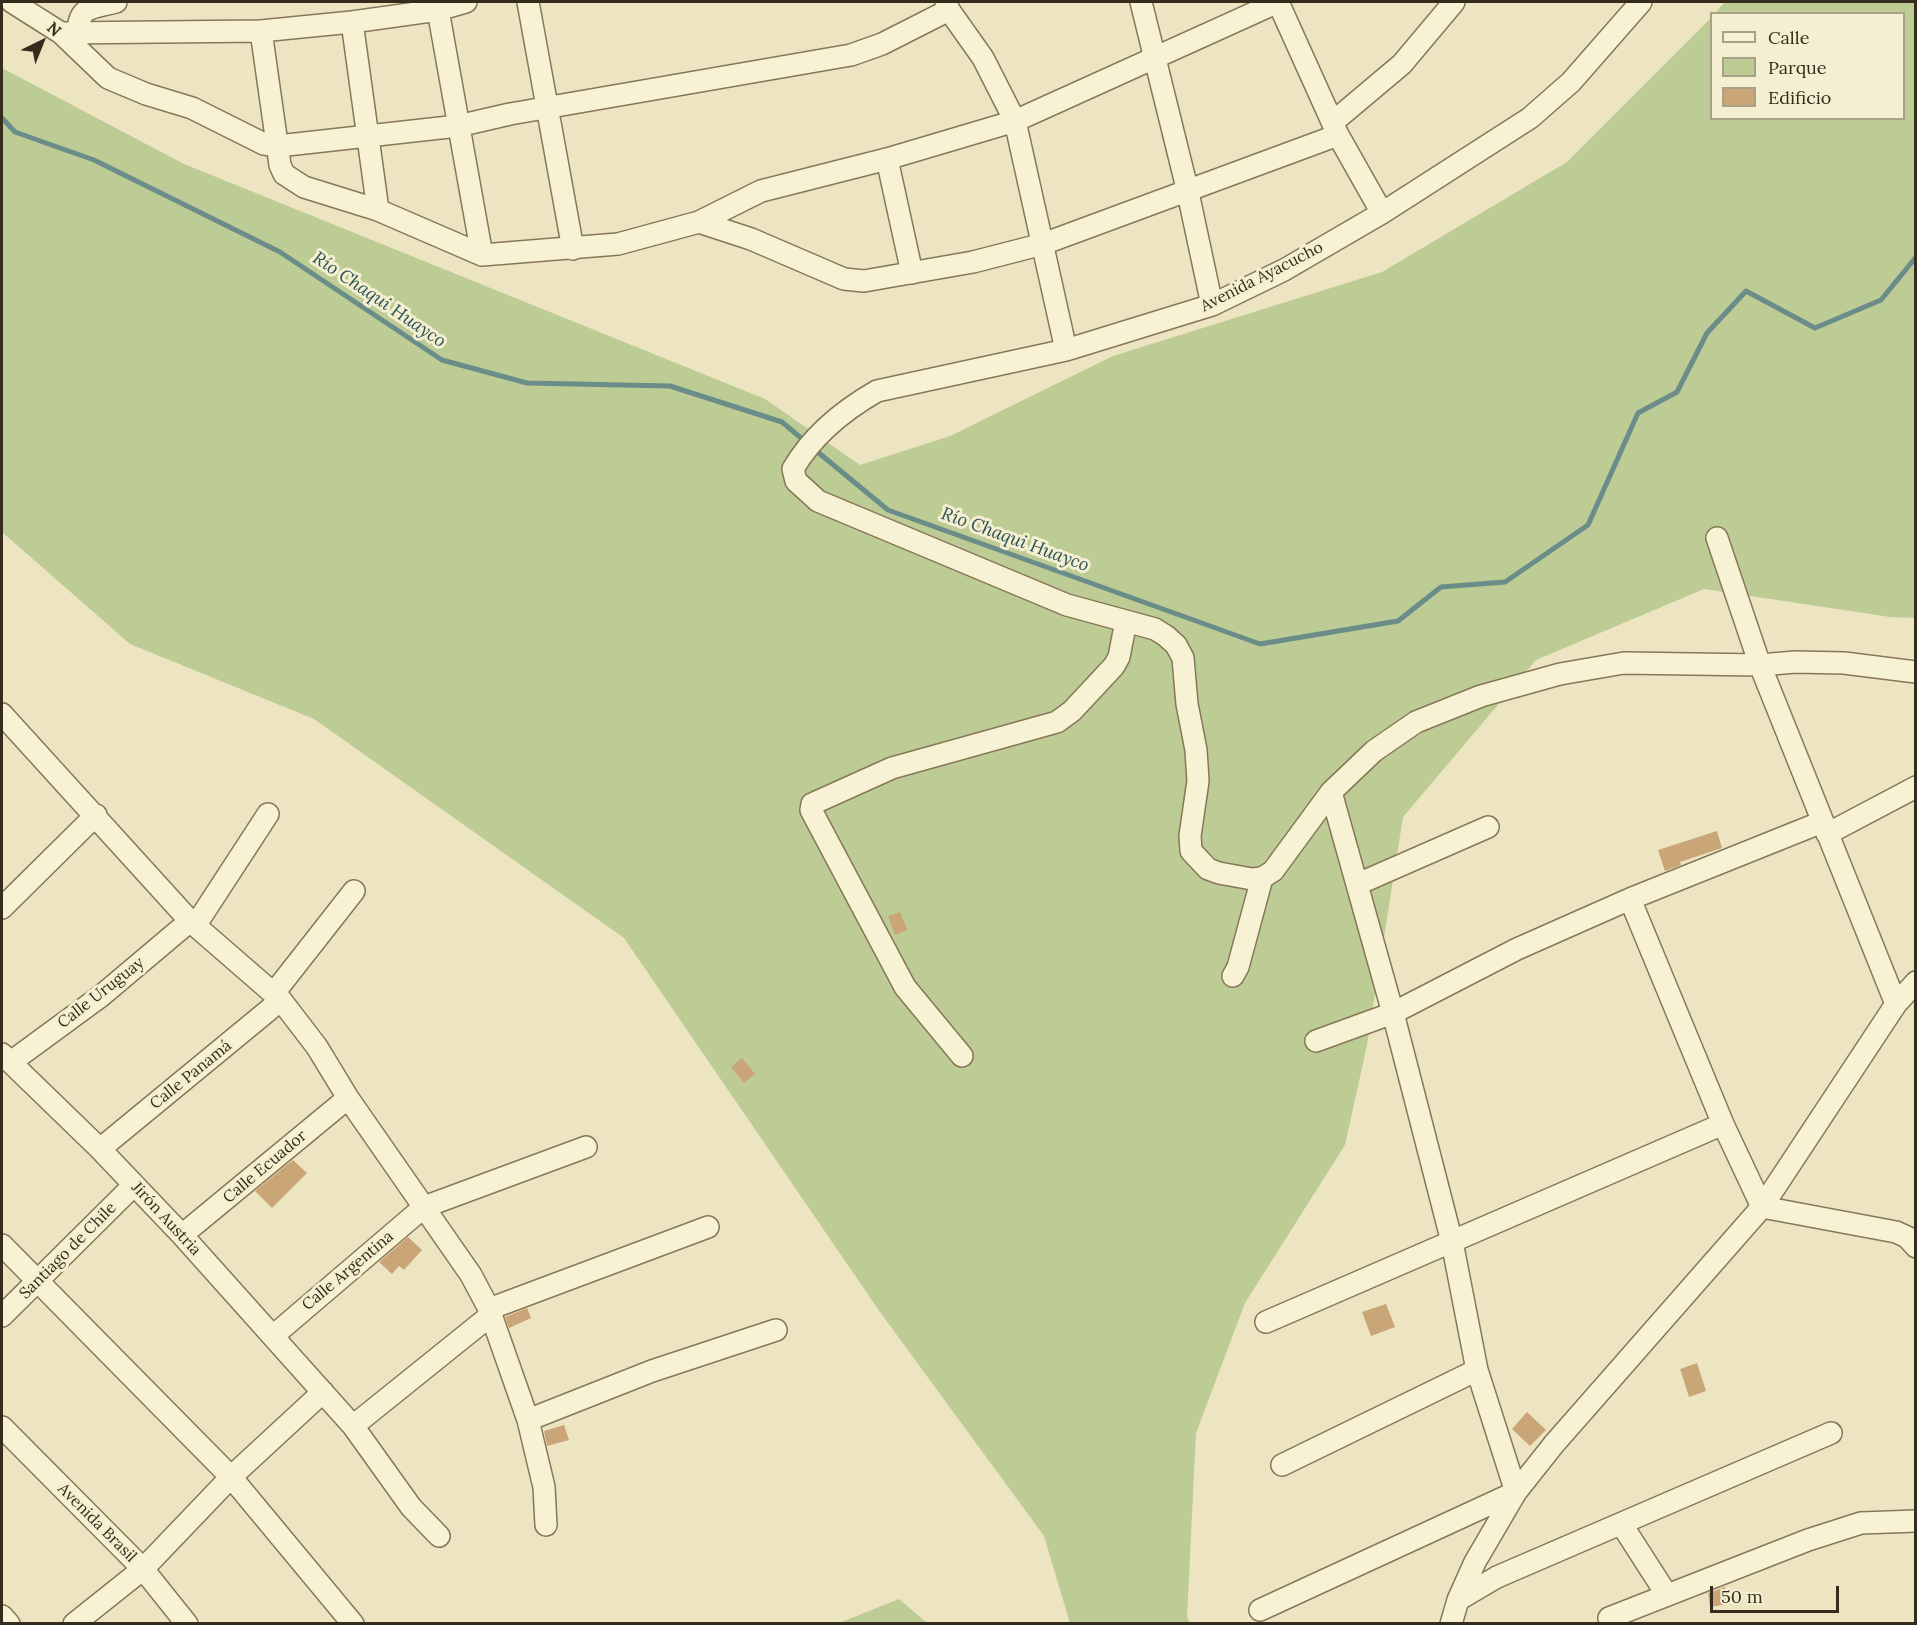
<!DOCTYPE html>
<meta charset="utf-8">
<style>
body{margin:0}
#map{position:relative;width:1917px;height:1625px;overflow:hidden;background:#ede5c1;font-family:Lora,serif}
canvas{display:block}
.frame{position:absolute;inset:0;border:3px solid #362c1d;pointer-events:none}
.legend{position:absolute;left:1710px;top:12px;width:195px;height:108px;box-sizing:border-box;background:#f4efd0;border:2px solid #a8a188;margin:0;padding:8px 10px;list-style:none;font-size:18px;color:#362c1d}
.legend li{display:flex;align-items:center;gap:12px;height:30px}
.legend b{width:30px;border:2px solid #a8a188}
.north{position:absolute;left:12px;top:12px;width:60px;height:60px;-webkit-text-stroke:4px #f4efd0;paint-order:stroke;rotate:43deg;font-size:16px;font-weight:700;line-height:24px;text-align:center;color:#362c1d}
.north::after{content:'';display:block;margin:auto;width:21px;height:27px;background:#362c1d;clip-path:polygon(50% 0,100% 100%,50% 72%,0 100%)}
.scale{position:absolute;left:1710px;top:1586px;width:129px;height:27px;box-sizing:border-box;border:3px solid #362c1d;border-top:0;padding-left:8px;font-size:18px;line-height:21px;white-space:nowrap;color:#362c1d;-webkit-text-stroke:4px #f4efd0;paint-order:stroke}
</style>
<div id="map">
<canvas width="1917" height="1625"></canvas>
<div class="frame"></div>
<ul class="legend">
<li><b style="height:8px;background:#f8f2d4"></b>Calle</li>
<li><b style="height:16px;background:#bdcb95"></b>Parque</li>
<li><b style="height:16px;background:#caa577"></b>Edificio</li>
</ul>
<div class="north">N</div>
<div class="scale">50 m</div>
</div>
<script>
const ctx = document.querySelector('canvas').getContext('2d');
ctx.lineJoin = 'round';
function fillPath(path, color) { ctx.fillStyle = color; ctx.fill(path, 'evenodd'); }
function strokePath(path, color, width, dash) { ctx.strokeStyle = color; ctx.lineWidth = width; ctx.lineCap = dash ? 'butt' : 'round'; ctx.setLineDash(dash || []); ctx.stroke(path); }
function write(font, color, halo, rows, align = 'center') {
  ctx.font = font + ' Lora,serif'; ctx.lineWidth = 6; ctx.setLineDash([]); ctx.textBaseline = 'middle'; ctx.strokeStyle = halo; ctx.fillStyle = color; for (const [text, x, y, turn = 0] of rows) {
    ctx.save(); ctx.translate(x, y); ctx.rotate((+turn || 0) * Math.PI / 180); ctx.textAlign = isNaN(turn) ? turn : align; if (halo) ctx.strokeText(text, 0, 0); ctx.fillText(text, 0, 0); ctx.restore();
  }
}
fillPath(new Path2D(`
 M 1725,2 L 1915,2 L 1915,618 L 1890,617 L 1704,589 L 1536,660 L 1403,817 L 1367,1045 L 1345,1145 L 1245,1303 L 1196,1433 L 1187,1617 L 1190,1623 L 1070,1623 L 1044,1536 L 880,1312 L 624,938 L 314,719 L 130,644 L 2,532 L 2,68 L 184,164 L 765,399 L 860,465 L 950,436 L 1113,356 L 1382,272 L 1567,162 L 1711,18 L 1712,118 L 1904,118 L 1904,14 L 1715,13 Z
 M 899,1599 L 927,1623 L 839,1623 Z`), '#bdcb95');
strokePath(new Path2D(`
 M 2,118 L 15,132 L 94,160 L 280,252 L 442,360 L 527,383 L 670,386 L 782,422 L 807,443
 M 814,449 L 888,510 L 1260,644 L 1398,621 L 1441,587 L 1505,582 L 1588,525 L 1638,413 L 1677,392 L 1707,333 L 1746,291 L 1815,328 L 1881,300 L 1916,257`), '#6b8d89', 5);
fillPath(new Path2D(`
 M 1717,831 L 1722,848 L 1680,862 L 1681,865 L 1665,871 L 1658,850 Z
 M 900,912 L 907,930 L 895,935 L 888,916 Z
 M 742,1058 L 755,1074 L 744,1083 L 731,1067 Z
 M 293,1160 L 307,1173 L 272,1208 L 255,1191 Z
 M 408,1237 L 422,1250 L 404,1270 L 399,1266 L 392,1274 L 379,1262 Z
 M 1386,1304 L 1395,1327 L 1371,1336 L 1362,1312 Z
 M 527,1308 L 531,1318 L 509,1328 L 505,1317 Z
 M 1697,1363 L 1706,1391 L 1689,1397 L 1680,1369 Z
 M 1527,1412 L 1546,1430 L 1530,1446 L 1512,1429 Z
 M 564,1425 L 569,1440 L 547,1446 L 544,1431 Z
 M 1725,1587 L 1728,1604 L 1710,1607 L 1708,1593 Z`), '#caa577');
const minor = new Path2D(`
 M 12,2 L 61,33 L 261,31 L 352,22 L 438,10 L 466,2
 M 528,2 L 573,249
 M 946,2 L 949,10 L 983,58 L 1015,121 L 1066,350
 M 1141,2 L 1187,188 L 1212,305
 M 1641,2 L 1571,82 L 1530,118 L 1382,213 L 1284,270 L 1212,305 L 1066,350 L 877,391 C 844,410 812,436 793,469 L 796,481 L 818,501 L 1067,605 L 1155,629 L 1166,636 L 1176,645 L 1183,658 L 1187,704 L 1196,750 L 1198,781 L 1190,836 L 1191,851 L 1208,869 L 1219,873 L 1252,879 L 1262,878 L 1273,871 L 1331,792 L 1374,751 L 1416,722 L 1481,696 L 1560,674 L 1624,663 L 1760,665 L 1795,662 L 1844,663 L 1916,672
 M 438,10 L 482,255
 M 352,22 L 378,210
 M 261,31 L 280,165 L 284,174 L 304,187 L 378,210 L 482,255 L 618,244 L 699,222 L 751,239 L 844,279 L 864,281 L 973,262 L 1043,244 L 1338,135
 M 61,33 L 108,78 L 146,94 L 192,108 L 264,144 L 278,146 L 458,126 L 510,114 L 851,55 L 882,44 L 949,10
 M 78,33 C 78,5 94,8 116,2
 M 1333,122 L 1402,64 L 1454,2
 M 887,159 L 912,273
 M 699,222 L 761,191 L 887,159 L 1015,121 L 1278,2 L 1338,135 L 1382,213
 M 1717,538 L 1760,665 L 1896,1004
 M 2,714 L 190,921 L 281,1000 L 317,1047 L 348,1098 L 471,1275 L 489,1309 L 528,1420 L 544,1487 L 546,1525
 M 1827,834 L 1916,787
 M 1358,884 L 1488,827
 M 1630,899 L 1723,1124 L 1762,1207 L 1896,1232 L 1907,1237 L 1916,1247
 M 2,908 L 96,815
 M 195,926 L 268,814
 M 1233,976 L 1238,967 L 1262,878
 M 274,993 L 354,891
 M 1316,1041 L 1393,1013 L 1517,949 L 1630,899 L 1822,822
 M 2,1054 L 100,1149 L 182,1235 L 353,1426 L 491,1315
 M 962,1056 L 905,987 L 811,810 L 812,804 L 892,768 L 1057,722 L 1072,711 L 1114,666 L 1119,657 L 1126,621
 M 11,1062 L 101,996 L 190,921
 M 100,1149 L 281,1000
 M 182,1235 L 348,1098
 M 2,1245 L 231,1477 L 353,1624
 M 489,1309 L 708,1227
 M 2,1316 L 134,1185
 M 1266,1322 L 1723,1124
 M 273,1336 L 424,1207 L 586,1147
 M 528,1420 L 652,1371 L 776,1330
 M 353,1426 L 411,1507 L 439,1536
 M 2,1427 L 143,1569 L 187,1624
 M 1282,1465 L 1477,1370
 M 1622,1525 L 1667,1595
 M 1458,1600 L 1497,1577 L 1831,1433
 M 1260,1610 L 1516,1492 L 1477,1370 L 1452,1242 L 1393,1013 L 1331,792
 M 2,1616 L 9,1624
 M 1609,1618 L 1808,1540 L 1861,1523 L 1916,1521
 M 74,1624 L 143,1569 L 231,1477 L 323,1392
 M 1451,1624 L 1458,1600 L 1475,1562 L 1516,1492 L 1554,1444 L 1762,1207 L 1896,1004 L 1916,982`);
strokePath(minor, '#867759', 24);
strokePath(minor, '#f8f2d4', 21);
write('16px', '#362c1d', '#f4efd0', [
 ["Avenida Ayacucho",1262,277,-27],
 ["Calle Uruguay",101,993,-38],
 ["Calle Panamá",191,1075,-39],
 ["Calle Ecuador",265,1167,-40],
 ["Jirón Austria",166,1219,47],
 ["Santiago de Chile",68,1251,-45],
 ["Calle Argentina",348,1271,-40],
 ["Avenida Brasil",97,1523,45]
]);
write('italic 18px', '#2c5255', '#f4efd0', [
 ["Río Chaqui Huayco",379,300,34],
 ["Río Chaqui Huayco",1015,540,20]
]);
</script>
